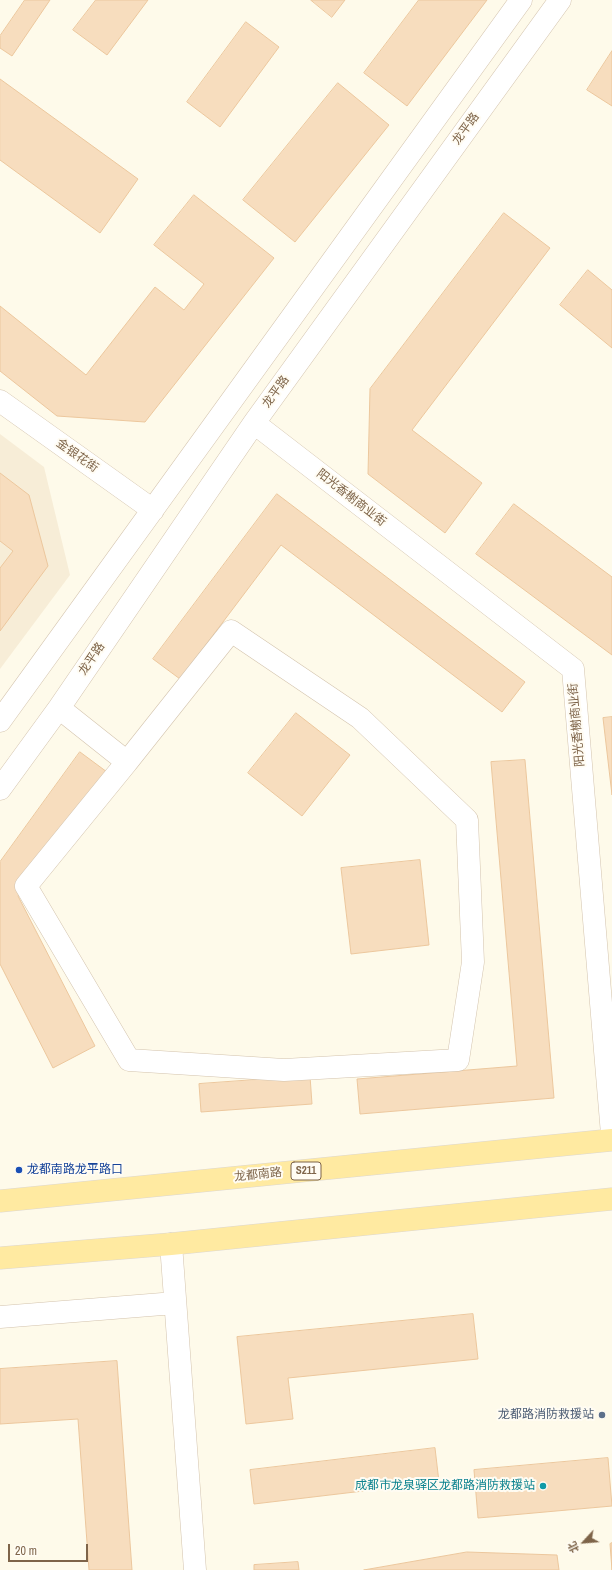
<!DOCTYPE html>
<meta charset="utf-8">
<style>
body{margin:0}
#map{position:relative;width:612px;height:1570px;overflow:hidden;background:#fefaea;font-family:"Archivo Narrow","Noto Sans SC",sans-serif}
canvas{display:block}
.north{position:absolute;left:564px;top:1522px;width:40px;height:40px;-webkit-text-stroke:3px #fffcf3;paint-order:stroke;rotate:244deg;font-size:11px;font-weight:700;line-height:16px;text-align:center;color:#7e6449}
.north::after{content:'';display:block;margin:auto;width:14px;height:18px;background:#7e6449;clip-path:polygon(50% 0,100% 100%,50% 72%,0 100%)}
.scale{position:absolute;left:8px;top:1544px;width:80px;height:18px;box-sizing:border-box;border:2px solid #7e6449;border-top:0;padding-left:5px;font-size:12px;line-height:14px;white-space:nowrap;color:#7e6449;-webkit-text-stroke:3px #fffcf3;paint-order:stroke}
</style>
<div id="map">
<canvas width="612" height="1570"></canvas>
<div class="north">北</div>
<div class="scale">20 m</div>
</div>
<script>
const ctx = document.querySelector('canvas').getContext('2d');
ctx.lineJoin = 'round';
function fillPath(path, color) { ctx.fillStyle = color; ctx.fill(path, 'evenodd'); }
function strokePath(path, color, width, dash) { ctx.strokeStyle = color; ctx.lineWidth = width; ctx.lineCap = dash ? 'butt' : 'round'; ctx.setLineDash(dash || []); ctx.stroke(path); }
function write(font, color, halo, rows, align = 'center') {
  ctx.font = font + ' "Archivo Narrow","Noto Sans SC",sans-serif'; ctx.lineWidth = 4; ctx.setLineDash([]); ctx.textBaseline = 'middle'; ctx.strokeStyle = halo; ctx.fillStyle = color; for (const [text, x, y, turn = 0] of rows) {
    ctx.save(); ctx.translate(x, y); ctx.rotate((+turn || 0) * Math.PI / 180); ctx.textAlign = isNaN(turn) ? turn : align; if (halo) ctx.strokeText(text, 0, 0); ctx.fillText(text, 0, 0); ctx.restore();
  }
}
fillPath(new Path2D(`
 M 0,434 L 44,467 L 70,575 L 0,669 Z`), '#f7edd7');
const building = new Path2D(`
 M 25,0 L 50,0 L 12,56 L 0,48 L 0,36 Z
 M 96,0 L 148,0 L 107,55 L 73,30 Z
 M 311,0 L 345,0 L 332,17 Z
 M 419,0 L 487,0 L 407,106 L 364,73 Z
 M 246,22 L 279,47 L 220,127 L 187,102 Z
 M 612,51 L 612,106 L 587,90 Z
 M 0,79 L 138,179 L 100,233 L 0,160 Z
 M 338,83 L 389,125 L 295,242 L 243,200 Z
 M 194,195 L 274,258 L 145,422 L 57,416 L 0,371 L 0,306 L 86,375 L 155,287 L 184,310 L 204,284 L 154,245 Z
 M 504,213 L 550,248 L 412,430 L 482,483 L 445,533 L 368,474 L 370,389 Z
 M 588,270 L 612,290 L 612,348 L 560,305 Z
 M 0,473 L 29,495 L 48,566 L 0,631 L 0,568 L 13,551 L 0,541 Z
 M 277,494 L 525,682 L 502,712 L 281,545 L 180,679 L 153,659 Z
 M 514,504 L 612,577 L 612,655 L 476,554 Z
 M 296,713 L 350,755 L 302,816 L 248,773 Z
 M 612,717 L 612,795 L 603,718 Z
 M 80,752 L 107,772 L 18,896 L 95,1046 L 53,1068 L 0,964 L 0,862 Z
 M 525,760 L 554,1098 L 360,1114 L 357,1079 L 517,1066 L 491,762 Z
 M 420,860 L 429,945 L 351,954 L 341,868 Z
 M 310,1076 L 312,1104 L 201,1112 L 199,1084 Z
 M 473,1314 L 478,1359 L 288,1378 L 293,1419 L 246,1424 L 237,1337 Z
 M 117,1361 L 132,1570 L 89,1570 L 78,1419 L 0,1424 L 0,1369 Z
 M 435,1448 L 439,1482 L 254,1504 L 250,1470 Z
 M 608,1458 L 612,1506 L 478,1518 L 474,1470 Z
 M 612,1543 L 612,1570 L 610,1544 Z
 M 467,1552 L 557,1555 L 559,1570 L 364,1570 Z
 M 298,1562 L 299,1570 L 254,1570 L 254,1565 Z`);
fillPath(building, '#f7ddbe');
strokePath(building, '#ecc79d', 1);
const minor = new Path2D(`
 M 0,401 L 153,510
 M 254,423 L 573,669 L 612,1134
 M 59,708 L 127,762 L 26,886 L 129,1060 L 284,1070 L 458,1060 L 473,962 L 467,820 L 360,718 L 231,631 L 127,762
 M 0,721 L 521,0
 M 0,789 L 59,708 L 254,423 L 560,0
 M 171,1244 L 195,1570
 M 0,1317 L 175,1303`);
const major = new Path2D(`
 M 0,1201 L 612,1140
 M 0,1258 L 171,1244 L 612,1199`);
strokePath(minor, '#d3c3ad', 23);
strokePath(major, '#ddd7d0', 23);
strokePath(minor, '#fff', 22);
strokePath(major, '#ffeaa1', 22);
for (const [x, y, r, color] of [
 [19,1170,4,"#1a4fb4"],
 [602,1415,4,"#5c6f8a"],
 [543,1486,4,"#0f9aa8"]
]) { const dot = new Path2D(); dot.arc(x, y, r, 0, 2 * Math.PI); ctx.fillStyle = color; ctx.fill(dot); strokePath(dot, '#fffcf3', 1.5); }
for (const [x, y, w] of [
 [306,1171,30]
]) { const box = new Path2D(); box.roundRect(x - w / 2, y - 9, w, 18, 3); ctx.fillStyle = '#fffcf3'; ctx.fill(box); strokePath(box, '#7e6449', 1); }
write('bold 11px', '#7e6449', null, [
 ["S211",306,1171]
]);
write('12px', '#7e6449', '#fffcf3', [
 ["龙平路",466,129,-54],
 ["龙平路",276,392,-54],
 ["金银花街",77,456,35],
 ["阳光香榭商业街",351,498,38],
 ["龙平路",92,659,-56],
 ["阳光香榭商业街",577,725,-95],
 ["龙都南路",258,1175,-6]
]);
write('12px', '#164399', '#fffcf3', [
 ["龙都南路龙平路口",27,1170]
], 'left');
write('12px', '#4e5e75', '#fffcf3', [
 ["龙都路消防救援站",594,1415]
], 'right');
write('12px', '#0d838f', '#fffcf3', [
 ["成都市龙泉驿区龙都路消防救援站",535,1486]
], 'right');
</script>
